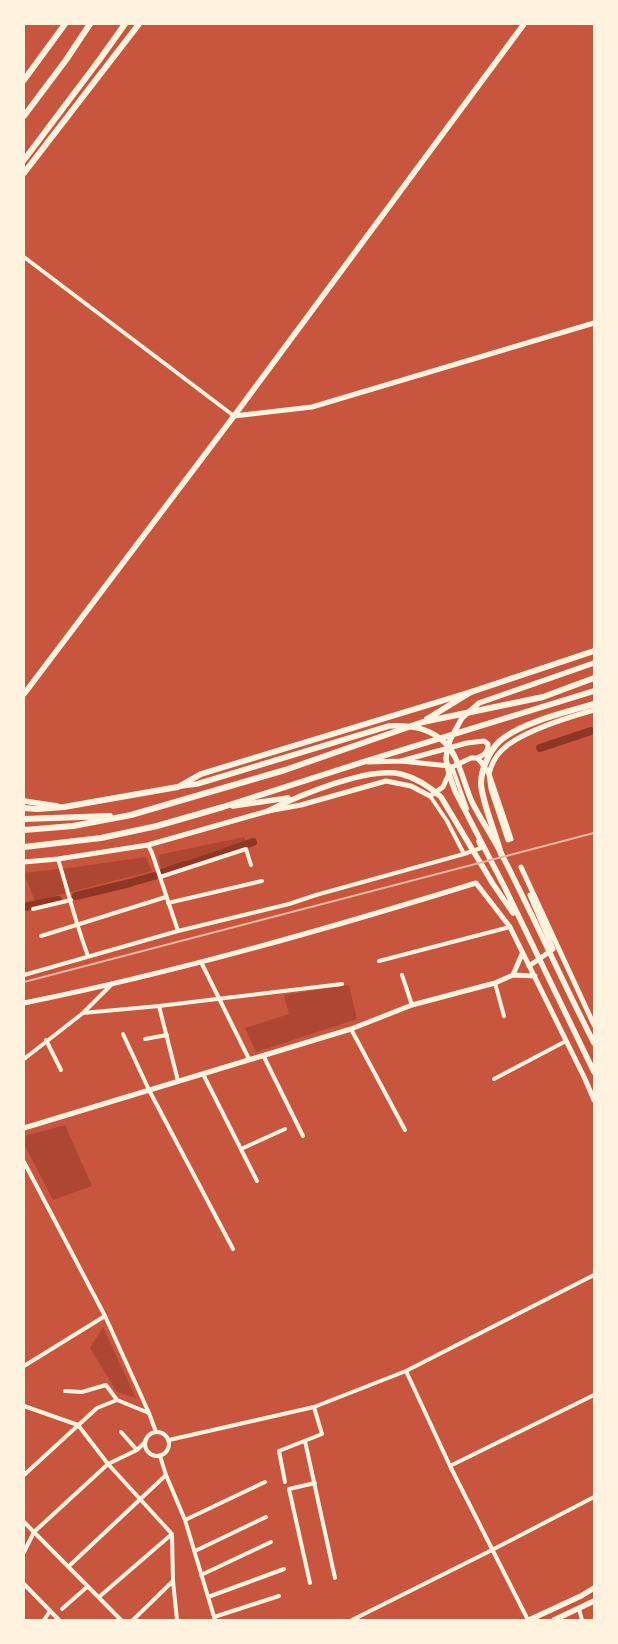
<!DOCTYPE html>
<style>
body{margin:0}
#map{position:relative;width:618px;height:1644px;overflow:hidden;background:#c8553d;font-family:"Sofia Sans Condensed",sans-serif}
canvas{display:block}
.frame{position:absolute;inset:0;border:25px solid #fff3e0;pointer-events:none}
</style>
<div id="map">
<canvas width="618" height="1644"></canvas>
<div class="frame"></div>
</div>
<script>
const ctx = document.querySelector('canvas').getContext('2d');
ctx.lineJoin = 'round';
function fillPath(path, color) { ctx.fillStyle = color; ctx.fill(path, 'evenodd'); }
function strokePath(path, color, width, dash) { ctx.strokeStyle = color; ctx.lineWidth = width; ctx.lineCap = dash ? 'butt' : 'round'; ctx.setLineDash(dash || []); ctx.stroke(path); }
fillPath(new Path2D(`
 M 244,837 L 246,842 L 161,868 L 158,855 Z
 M 146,857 L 152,871 L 35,901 L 24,874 L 24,873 L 76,867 Z
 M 349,985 L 357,1019 L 256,1052 L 245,1028 L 289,1014 L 284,995 Z
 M 65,1125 L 92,1186 L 53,1200 L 24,1144 L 25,1136 Z
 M 103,1327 L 136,1398 L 117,1392 L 90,1348 Z`), '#ae4732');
strokePath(new Path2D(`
 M 540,748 L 591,731
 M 214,856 L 253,842
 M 186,865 L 210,857
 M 161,873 L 184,865
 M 133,882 L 154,876
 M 76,896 L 130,883
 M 24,907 L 58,900`), '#8f3625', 8);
strokePath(new Path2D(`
 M 24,257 L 234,416
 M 452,767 L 467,809
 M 148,845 L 152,853 L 178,931
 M 464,854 L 481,848 L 478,841
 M 58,859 C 68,891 76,924 88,956
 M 160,877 L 246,849 L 251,865
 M 168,903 L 262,881
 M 33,909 L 71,900
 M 41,936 L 166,897
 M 379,961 L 510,927
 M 201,962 L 249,1059
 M 24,975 L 178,931 L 289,904 L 316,895 L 464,854 L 447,821 L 430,796
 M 402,975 L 412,1005
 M 495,983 L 504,1016
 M 159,1006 L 178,1081
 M 83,1013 L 159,1006 L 342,984
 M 351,1029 L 405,1130
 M 123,1034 L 149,1090 L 233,1249
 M 145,1039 L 167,1035
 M 46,1040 L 61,1070
 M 263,1055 L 303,1136
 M 24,1059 L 83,1013 L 112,984
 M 203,1074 L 257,1181
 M 494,1079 L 566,1041
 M 241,1149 L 285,1129
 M 24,1162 L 105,1316 L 149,1413 L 156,1432
 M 24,1366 L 105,1316
 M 406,1371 L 450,1466 L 528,1620
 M 65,1391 L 82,1392 L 106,1385 L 117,1400
 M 24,1406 L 78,1425 L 108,1464 L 172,1534 L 173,1581 L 177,1620
 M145 1444a12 12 0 1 1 24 0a12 12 0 1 1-24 0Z
 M 121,1432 L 137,1450
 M 169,1440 L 314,1407 L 406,1371 L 594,1275
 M 305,1441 L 335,1578
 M 160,1456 L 166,1475 L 185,1520 L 215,1620
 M 450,1466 L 594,1395
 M 24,1475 L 97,1408 L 117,1400 L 149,1413
 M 285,1482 L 279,1451 L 322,1434 L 314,1407
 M 185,1520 L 265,1482
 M 24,1522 L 121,1620
 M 195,1551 L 266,1517
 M 24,1552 L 34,1532 L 108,1464 L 137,1450 L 145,1442
 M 68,1567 L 166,1475
 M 201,1575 L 271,1542
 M 310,1583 L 289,1489 L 315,1483
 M 24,1584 L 59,1620
 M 99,1597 L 172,1534
 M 208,1597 L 284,1569
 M 62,1609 L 87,1587
 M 579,1609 L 582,1620
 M 214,1617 L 279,1596
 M 44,1620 L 50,1611
 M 133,1620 L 173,1581
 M 352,1620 L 492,1550 L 594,1497`), '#fff3e0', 4);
strokePath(new Path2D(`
 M 234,416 L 312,407 L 594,323
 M 401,761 L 467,743 L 484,741 L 488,744 C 488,753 484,755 477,758
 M 368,762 L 401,761 L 449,766
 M 511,839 L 489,774 C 491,765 495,757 502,750 C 520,732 569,717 594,710
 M 24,862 L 58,859 L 148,845 L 268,811 L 301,805 L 386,781 L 411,786 L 430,796 L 443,787 L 452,767 L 471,758 L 477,758 L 481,762 L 489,774 L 491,789 L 508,840
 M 521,867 L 594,1025
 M 530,895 L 553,949
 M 529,966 L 552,950
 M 513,975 L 522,954
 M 24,1003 C 177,972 327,929 476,883 L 510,927 L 585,1079 L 594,1100
 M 24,1128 L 351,1029 L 412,1005 L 495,983 L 513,975 L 535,976`), '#fff3e0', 5);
strokePath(new Path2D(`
 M 594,663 L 479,703 L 462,718 L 450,740 L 447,751 L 446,759 L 449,774 L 455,791 L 505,888 L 594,1072
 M 24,694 L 234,416 L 524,24
 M 181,786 L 197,784 L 389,726 C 408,725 429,728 443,741 C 459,754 463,783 472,802 C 481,820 493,837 502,855 C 534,917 562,981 594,1043
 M 24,801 L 57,806
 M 233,806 L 288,798
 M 268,811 C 298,796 368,766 401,774 C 416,778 429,786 441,797 L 493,884 L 513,913
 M 529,1620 L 581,1596 L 594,1588
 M 554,1620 L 594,1601`), '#fff3e0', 5.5);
strokePath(new Path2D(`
 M 24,80 L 65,24
 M 24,173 L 139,24
 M 24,808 L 37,809 L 64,807 L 172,788 L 178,787 L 201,774 L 471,692 L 594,651
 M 501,854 C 496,834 482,802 481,784 C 481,768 491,746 505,737 C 528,721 567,712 594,704`), '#fff3e0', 6);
strokePath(new Path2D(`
 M 24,116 L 66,60 L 90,24
 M 24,160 L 100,59 L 125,24
 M 427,719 L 471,692
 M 24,819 L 110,816
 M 24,830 L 73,826 L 131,815 L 285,770 L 423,722 L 543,697 L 594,678
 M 24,847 L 101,838 L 157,826 L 223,807 L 360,763 L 594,691`), '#fff3e0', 6);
strokePath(new Path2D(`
 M 24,982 L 594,833`), '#e9b49f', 2);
</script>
